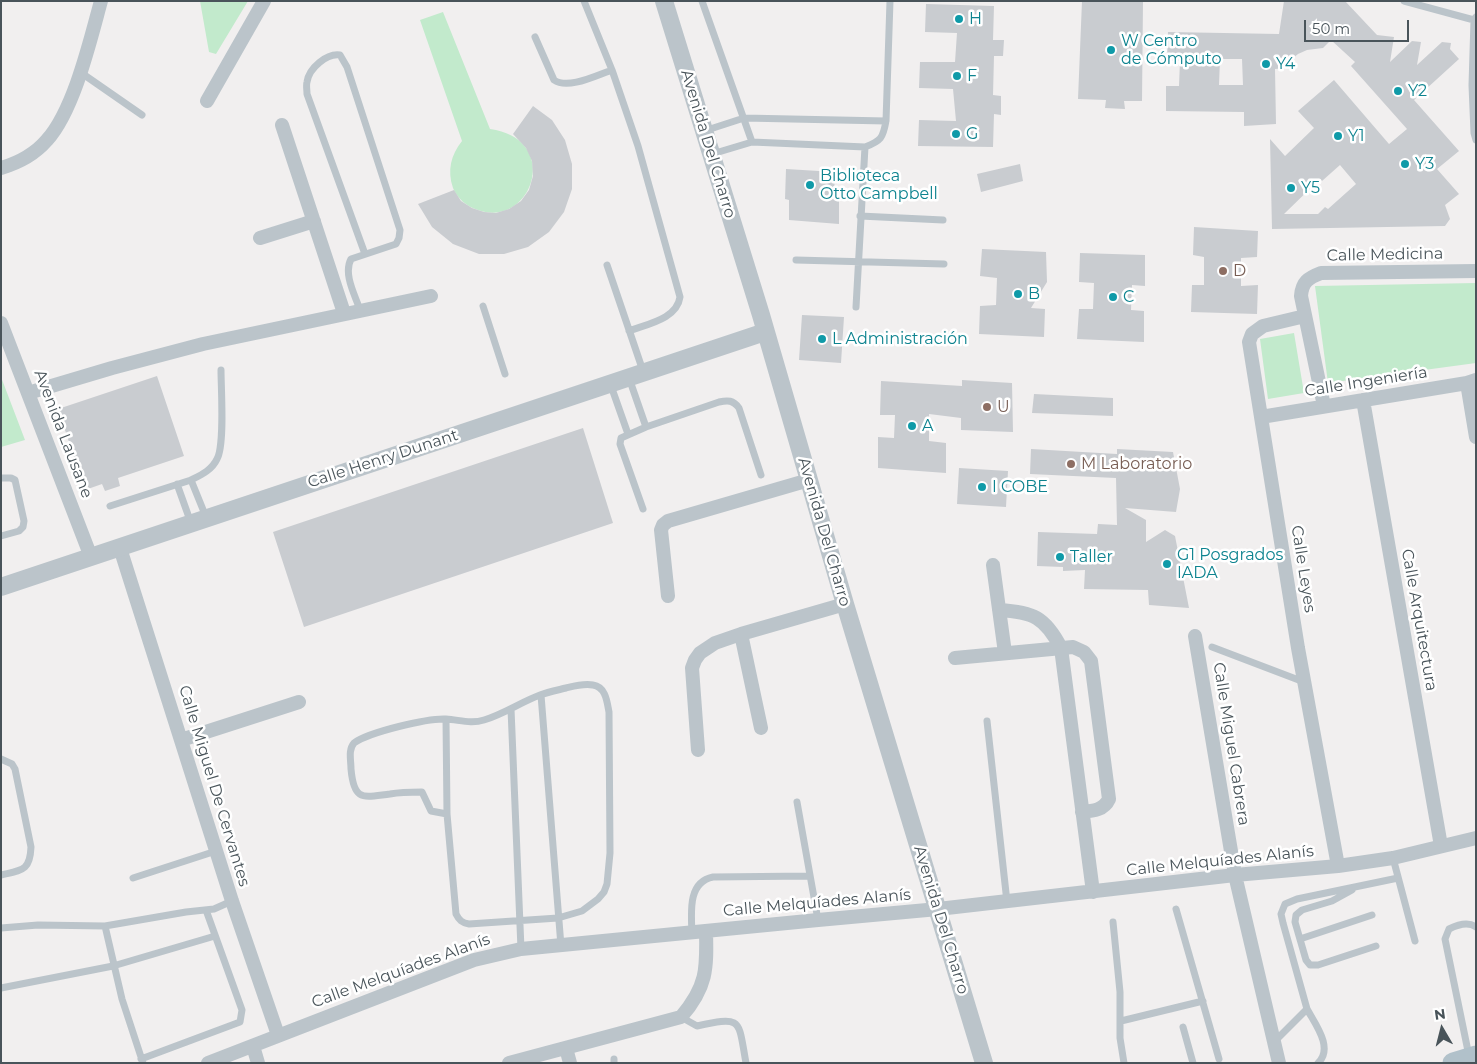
<!DOCTYPE html>
<meta charset="utf-8">
<style>
body{margin:0}
#map{position:relative;width:1477px;height:1064px;overflow:hidden;background:#f1efef;font-family:Montserrat,sans-serif}
canvas{display:block}
.frame{position:absolute;inset:0;border:2px solid #49545a;pointer-events:none}
.north{position:absolute;left:1417px;top:1004px;width:50px;height:50px;-webkit-text-stroke:4px #fff;paint-order:stroke;rotate:352deg;font-size:14px;font-weight:700;line-height:20px;text-align:center;color:#49545a}
.north::after{content:'';display:block;margin:auto;width:18px;height:22px;background:#49545a;clip-path:polygon(50% 0,100% 100%,50% 72%,0 100%)}
.scale{position:absolute;left:1304px;top:20px;width:105px;height:22px;box-sizing:border-box;border:2px solid #49545a;border-top:0;padding-left:6px;font-size:15px;line-height:18px;white-space:nowrap;color:#49545a;-webkit-text-stroke:4px #fff;paint-order:stroke}
</style>
<div id="map">
<canvas width="1477" height="1064"></canvas>
<div class="frame"></div>
<div class="north">N</div>
<div class="scale">50 m</div>
</div>
<script>
const ctx = document.querySelector('canvas').getContext('2d');
ctx.lineJoin = 'round';
function fillPath(path, color) { ctx.fillStyle = color; ctx.fill(path, 'evenodd'); }
function strokePath(path, color, width, dash) { ctx.strokeStyle = color; ctx.lineWidth = width; ctx.lineCap = dash ? 'butt' : 'round'; ctx.setLineDash(dash || []); ctx.stroke(path); }
function write(font, color, halo, rows, align = 'center') {
  ctx.font = font + ' Montserrat,sans-serif'; ctx.lineWidth = 5; ctx.setLineDash([]); ctx.textBaseline = 'middle'; ctx.strokeStyle = halo; ctx.fillStyle = color; for (const [text, x, y, turn = 0] of rows) {
    ctx.save(); ctx.translate(x, y); ctx.rotate((+turn || 0) * Math.PI / 180); ctx.textAlign = isNaN(turn) ? turn : align; if (halo) ctx.strokeText(text, 0, 0); ctx.fillText(text, 0, 0); ctx.restore();
  }
}
fillPath(new Path2D(`
 M 200,1 L 248,1 L 216,54 L 209,52 Z
 M 443,12 L 490,129 C 563,139 532,229 478,210 C 467,207 457,198 453,188 C 447,170 451,155 462,141 L 420,20 Z
 M 1476,283 L 1476,363 L 1328,383 L 1315,286 Z
 M 1294,333 L 1304,393 L 1268,399 L 1260,339 Z
 M 1,377 L 25,440 L 1,447 Z`), '#c2eacc');
fillPath(new Path2D(`
 M 1082,1 L 1143,1 L 1142,101 L 1124,101 L 1125,109 L 1105,108 L 1106,100 L 1078,99 Z
 M 1284,1 L 1345,1 L 1377,35 L 1394,37 L 1390,62 L 1412,41 L 1421,42 L 1417,65 L 1442,42 L 1451,43 L 1450,49 L 1459,59 L 1414,100 L 1459,151 L 1437,169 L 1459,194 L 1445,205 L 1450,219 L 1445,226 L 1272,229 L 1270,139 L 1285,156 L 1314,128 L 1298,111 L 1334,80 L 1389,144 L 1407,129 L 1351,66 L 1355,62 L 1331,40 L 1323,48 L 1307,50 L 1298,54 L 1292,59 L 1286,68 L 1275,69 L 1276,124 L 1244,126 L 1244,112 L 1166,111 L 1166,86 L 1179,86 L 1180,61 L 1167,61 L 1168,32 L 1279,34 ZM 1220,59 L 1242,59 L 1243,85 L 1219,85 ZM 1340,165 L 1356,184 L 1328,209 L 1325,207 L 1318,214 L 1284,214 L 1320,179 L 1322,181 Z
 M 926,4 L 994,6 L 993,40 L 1004,40 L 1003,56 L 994,56 L 993,95 L 1001,96 L 1001,115 L 994,114 L 993,147 L 918,146 L 919,120 L 956,121 L 953,89 L 919,88 L 920,62 L 955,62 L 957,33 L 925,32 Z
 M 533,106 L 552,120 L 565,140 L 572,164 L 572,189 L 564,212 L 549,232 L 528,247 L 504,254 L 479,254 L 453,244 L 432,227 L 418,204 L 454,190 L 461,201 L 472,208 L 484,212 L 496,213 L 509,209 L 521,201 L 529,190 L 533,176 L 532,161 L 526,148 L 513,134 Z
 M 1020,164 L 1023,181 L 981,192 L 977,174 Z
 M 786,169 L 835,172 L 834,197 L 839,198 L 839,224 L 789,220 L 789,200 L 785,199 Z
 M 1194,227 L 1258,231 L 1257,257 L 1241,258 L 1241,286 L 1258,285 L 1257,314 L 1191,312 L 1192,285 L 1204,285 L 1204,257 L 1193,255 Z
 M 982,249 L 1046,252 L 1047,282 L 1031,308 L 1045,309 L 1044,337 L 979,334 L 980,306 L 996,305 L 997,278 L 980,276 Z
 M 1080,253 L 1145,255 L 1145,286 L 1132,285 L 1131,310 L 1144,311 L 1144,342 L 1077,339 L 1079,309 L 1093,309 L 1094,283 L 1079,282 Z
 M 802,315 L 844,317 L 841,363 L 799,360 Z
 M 157,376 L 184,456 L 118,478 L 120,486 L 105,491 L 102,484 L 85,490 L 58,409 Z
 M 962,380 L 1012,383 L 1013,432 L 961,430 L 961,418 L 929,414 L 929,441 L 946,443 L 946,473 L 878,468 L 878,437 L 894,438 L 895,415 L 880,415 L 881,381 L 962,386 Z
 M 1034,394 L 1113,398 L 1113,416 L 1032,413 Z
 M 583,428 L 613,523 L 304,627 L 273,532 Z
 M 1031,449 L 1117,454 L 1117,449 L 1173,452 L 1180,489 L 1176,512 L 1125,508 L 1146,520 L 1146,542 L 1165,530 L 1175,536 L 1189,608 L 1149,605 L 1148,590 L 1084,589 L 1085,570 L 1063,571 L 1063,567 L 1037,566 L 1038,532 L 1097,534 L 1098,524 L 1117,525 L 1116,478 L 1030,474 Z
 M 959,468 L 1008,471 L 1006,507 L 957,504 Z`), '#c9ccd0');
strokePath(new Path2D(`
 M 584,1 L 612,70 L 638,146 L 680,297 C 677,319 647,324 629,331
 M 702,1 L 752,142
 M 1404,1 L 1474,20
 M 1476,17 L 1474,20 L 1472,85 L 1474,133 L 1476,140
 M 535,37 L 554,80 C 568,90 597,75 612,70
 M 80,72 L 142,115
 M 704,131 L 744,118 L 886,121
 M 712,154 L 752,142 L 865,147 C 881,141 883,138 886,121 L 890,1
 M 860,216 L 943,220
 M 796,260 L 944,264
 M 607,265 L 643,371
 M 483,306 L 505,374
 M 856,307 L 865,147
 M 360,310 C 355,295 343,274 351,259 L 396,244 L 399,238 L 400,230 L 347,67 L 340,55 C 327,53 309,68 307,82 C 306,85 307,90 307,94 L 365,254
 M 629,378 L 646,427
 M 610,383 L 628,434
 M 1,478 L 11,478 L 15,480 L 24,521 L 23,527 L 19,531 L 1,536
 M 191,480 C 201,475 212,470 217,459 C 225,445 221,389 221,370
 M 177,484 L 191,523
 M 110,506 L 191,480 L 206,517
 M 643,509 L 620,444 L 621,438 L 646,427 L 719,402 C 728,400 733,400 739,408 L 761,475
 M 1212,647 L 1304,682
 M 541,695 L 561,946
 M 511,709 L 521,949
 M 446,719 L 447,814 L 456,914 C 459,920 462,923 469,924 L 558,918 L 582,911 L 598,899 L 604,892 L 607,884 L 610,853 L 609,712 C 607,702 606,687 593,685 C 584,683 574,686 566,688 C 558,690 548,692 540,695 C 521,702 504,714 484,720 C 471,724 460,720 446,719 C 428,718 369,732 354,743 C 348,750 351,760 351,769 C 354,802 363,797 390,794 C 401,792 411,792 422,792 L 431,811 L 447,814
 M 987,721 L 1007,902
 M 1,759 L 12,764 L 15,769 L 31,847 C 30,871 22,870 1,875
 M 797,802 L 818,920
 M 1393,858 L 1415,941
 M 133,878 L 216,851
 M 1352,890 L 1332,901 L 1302,910 L 1296,915 L 1295,922 L 1306,960 L 1310,965 L 1318,965 L 1376,946
 M 1176,909 L 1219,1059
 M 1113,922 L 1120,992 L 1120,1038 L 1124,1063
 M 105,926 L 122,999 L 143,1063
 M 1,928 L 38,925 L 105,926 L 186,912 L 214,909 L 232,901
 M 692,933 C 691,911 688,882 713,877 L 809,876
 M 1300,939 L 1372,915
 M 1,988 L 113,966 L 215,936
 M 1307,1009 C 1315,1024 1334,1048 1318,1063
 M 681,1017 L 697,1026 C 743,1016 738,1019 746,1063
 M 1121,1021 L 1203,1001
 M 1183,1027 L 1193,1063
 M 1274,1042 L 1307,1009 L 1283,923 L 1281,914 L 1285,904 L 1297,899 L 1398,878
 M 1469,1056 L 1445,939 L 1449,929 C 1457,925 1468,921 1476,927
 M 141,1059 L 240,1022 L 242,1010 L 206,910
 M 614,1059 L 614,1063`), '#bbc4ca', 7);
strokePath(new Path2D(`
 M 207,101 L 264,1
 M 282,125 L 344,313
 M 1,168 C 18,163 35,154 47,140 C 74,110 90,41 101,1
 M 260,238 L 314,221
 M 1305,316 L 1263,326 L 1252,334 L 1249,342 L 1298,648 L 1338,866
 M 1,323 L 91,557
 M 1467,383 L 1476,437
 M 28,393 L 112,368 L 203,344 L 431,296
 M 1363,400 L 1441,846
 M 1324,406 L 1301,296 C 1302,282 1308,278 1321,273 L 1476,271
 M 1261,417 L 1467,383 L 1476,380
 M 120,548 L 232,901 L 278,1035
 M 993,565 L 1005,653
 M 668,596 L 661,530 L 663,525 L 668,521 L 809,480
 M 999,610 C 1033,612 1045,617 1061,648 L 1093,892
 M 741,634 L 761,728
 M 1195,636 L 1235,875 L 1279,1063
 M 955,658 L 1073,647 L 1084,652 L 1091,661 L 1109,799 C 1104,810 1093,811 1082,812
 M 181,740 L 299,702
 M 698,750 L 692,668 L 695,660 L 700,653 L 715,643 L 741,634 L 845,604
 M 253,1046 L 258,1063
 M 566,1048 L 570,1063
 M 208,1063 L 474,960 L 521,949 L 818,920 L 938,909 L 1235,875 L 1338,866 L 1393,858 L 1476,838
 M 509,1063 L 681,1017 C 707,987 707,969 706,931`), '#bbc4ca', 14);
strokePath(new Path2D(`
 M 664,1 L 761,315 L 845,604 L 984,1063
 M 1,587 L 765,332`), '#bbc4ca', 18);
strokePath(new Path2D(`
 M 1453,1063 L 1476,1056`), '#b1c1ca', 21);
for (const [x, y, r, color] of [
 [959,19,5,"#0f9aa8"],
 [1111,50,5,"#0f9aa8"],
 [1266,64,5,"#0f9aa8"],
 [957,76,5,"#0f9aa8"],
 [1398,91,5,"#0f9aa8"],
 [956,134,5,"#0f9aa8"],
 [1338,136,5,"#0f9aa8"],
 [1405,164,5,"#0f9aa8"],
 [810,185,5,"#0f9aa8"],
 [1291,188,5,"#0f9aa8"],
 [1223,271,5,"#8d6e63"],
 [1018,294,5,"#0f9aa8"],
 [1113,297,5,"#0f9aa8"],
 [822,339,5,"#0f9aa8"],
 [987,407,5,"#8d6e63"],
 [912,426,5,"#0f9aa8"],
 [1071,464,5,"#8d6e63"],
 [982,487,5,"#0f9aa8"],
 [1060,557,5,"#0f9aa8"],
 [1167,564,5,"#0f9aa8"]
]) { const dot = new Path2D(); dot.arc(x, y, r, 0, 2 * Math.PI); ctx.fillStyle = color; ctx.fill(dot); strokePath(dot, '#fff', 2); }
write('16px', '#0d838f', '#fff', [
 ["H",969,19],
 ["W Centro",1121,41],
 ["de Cómputo",1121,59],
 ["Y4",1276,64],
 ["F",967,76],
 ["Y2",1408,91],
 ["G",966,134],
 ["Y1",1348,136],
 ["Y3",1415,164],
 ["Biblioteca",820,176],
 ["Otto Campbell",820,194],
 ["Y5",1301,188],
 ["B",1028,294],
 ["C",1123,297],
 ["L Administración",832,339],
 ["A",922,426],
 ["I COBE",992,487],
 ["G1 Posgrados",1177,555],
 ["IADA",1177,573],
 ["Taller",1070,557]
], 'left');
write('16px', '#49545a', '#fff', [
 ["Avenida Del Charro",708,144,73],
 ["Calle Medicina",1385,255,-1],
 ["Calle Ingeniería",1366,382,-9],
 ["Avenida Lausane",63,434,69],
 ["Calle Henry Dunant",383,459,-18],
 ["Avenida Del Charro",824,532,74],
 ["Calle Leyes",1303,569,81],
 ["Calle Arquitectura",1419,620,80],
 ["Calle Miguel Cabrera",1231,744,81],
 ["Calle Miguel De Cervantes",214,786,73],
 ["Calle Melquíades Alanís",1220,861,-6],
 ["Calle Melquíades Alanís",817,903,-5],
 ["Avenida Del Charro",941,920,73],
 ["Calle Melquíades Alanís",401,971,-20]
]);
write('16px', '#785e54', '#fff', [
 ["D",1233,271],
 ["U",997,407],
 ["M Laboratorio",1081,464]
], 'left');
</script>
